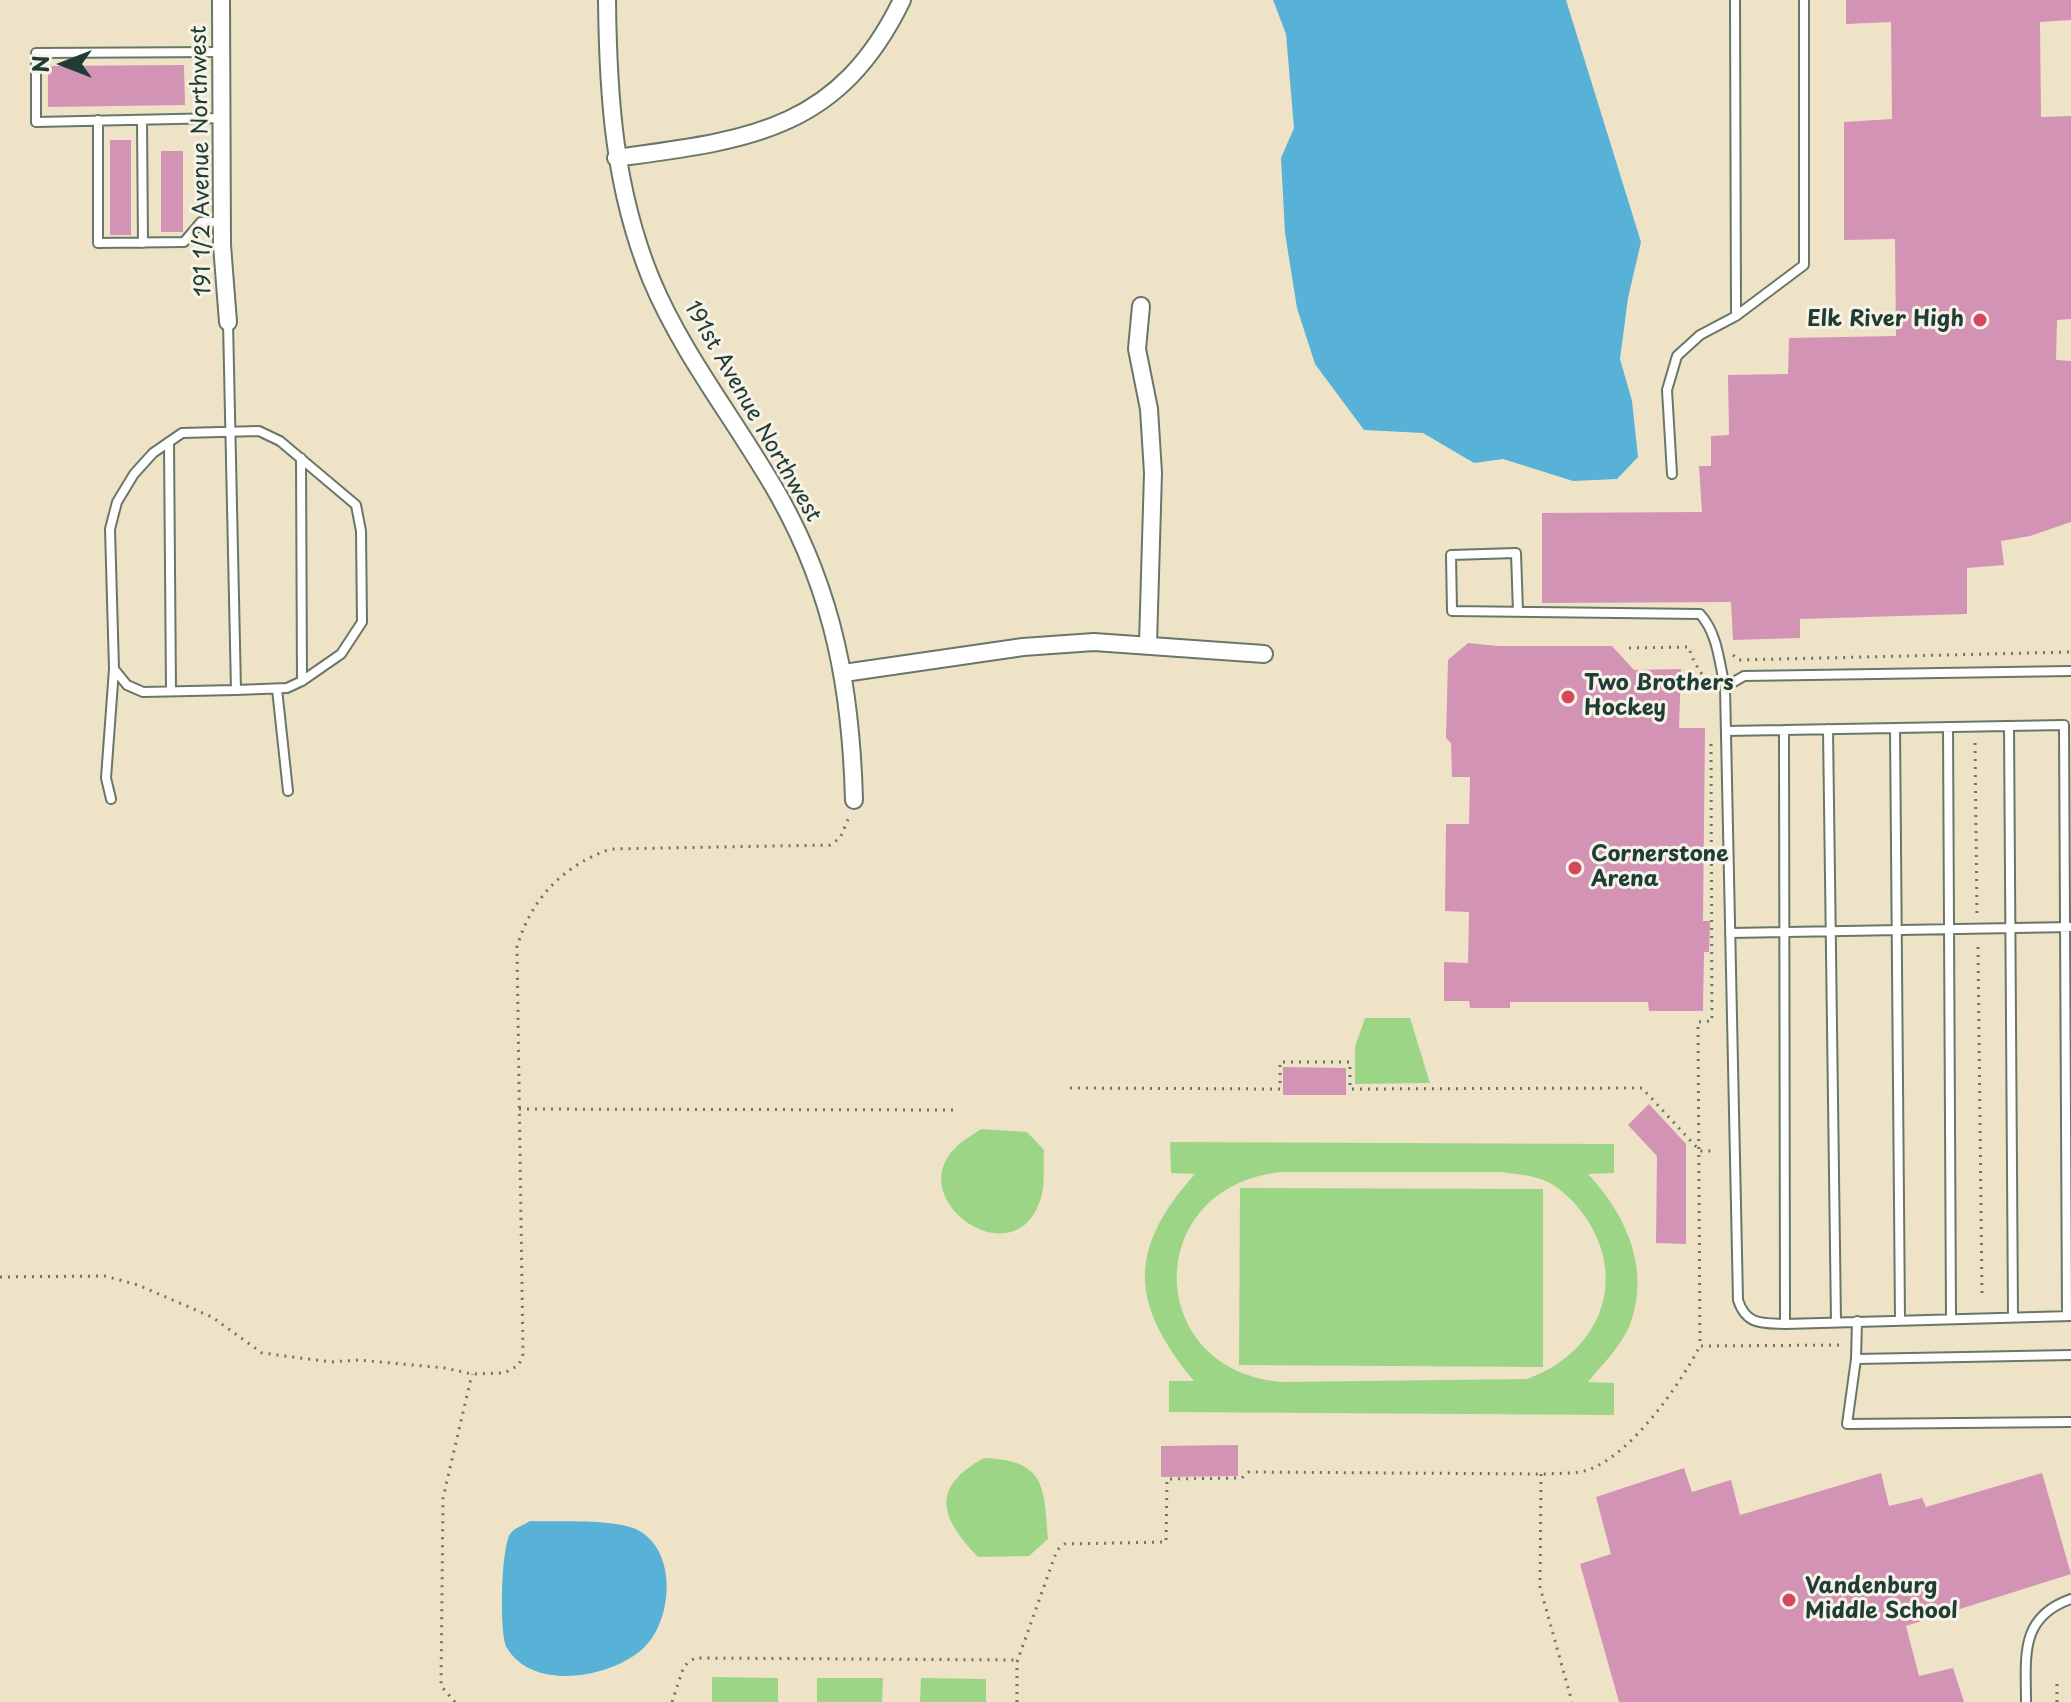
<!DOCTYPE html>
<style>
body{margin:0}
#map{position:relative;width:2071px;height:1702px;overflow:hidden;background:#efe3c7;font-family:"Playpen Sans",sans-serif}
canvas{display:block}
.north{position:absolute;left:24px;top:24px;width:80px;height:80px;-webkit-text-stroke:6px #f7f3e8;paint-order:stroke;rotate:270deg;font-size:22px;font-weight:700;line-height:32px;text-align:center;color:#1f3d34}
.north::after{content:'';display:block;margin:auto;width:28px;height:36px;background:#1f3d34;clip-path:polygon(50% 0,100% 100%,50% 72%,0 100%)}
</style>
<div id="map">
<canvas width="2071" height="1702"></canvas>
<div class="north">N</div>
</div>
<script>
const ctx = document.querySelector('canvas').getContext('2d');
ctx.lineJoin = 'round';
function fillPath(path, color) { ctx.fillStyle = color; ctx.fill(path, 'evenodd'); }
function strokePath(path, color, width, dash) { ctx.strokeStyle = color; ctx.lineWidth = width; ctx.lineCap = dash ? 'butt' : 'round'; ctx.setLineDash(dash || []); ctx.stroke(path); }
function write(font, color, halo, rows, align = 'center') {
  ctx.font = font + ' "Playpen Sans",sans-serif'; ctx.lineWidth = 6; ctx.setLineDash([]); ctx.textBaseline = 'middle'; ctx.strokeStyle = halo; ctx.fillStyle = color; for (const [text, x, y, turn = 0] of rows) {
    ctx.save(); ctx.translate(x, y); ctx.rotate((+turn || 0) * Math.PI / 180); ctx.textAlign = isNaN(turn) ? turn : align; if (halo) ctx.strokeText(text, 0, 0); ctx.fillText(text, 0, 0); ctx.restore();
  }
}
fillPath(new Path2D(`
 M 1365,1018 L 1410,1018 L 1430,1083 L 1355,1084 L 1355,1047 Z
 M 981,1129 L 1027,1132 L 1044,1150 C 1043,1164 1045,1180 1042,1194 C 1020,1283 900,1201 956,1147 C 963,1140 973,1135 981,1129 Z
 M 1170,1142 L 1614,1144 L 1614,1173 L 1588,1174 C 1626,1214 1652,1271 1629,1327 C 1620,1347 1602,1365 1588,1382 L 1614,1383 L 1614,1415 L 1169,1412 L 1169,1381 L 1194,1381 C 1130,1303 1127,1250 1195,1174 L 1171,1173 ZM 1281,1172 L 1500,1172 C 1517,1174 1533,1175 1548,1182 C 1564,1190 1579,1207 1588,1221 C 1629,1286 1595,1355 1527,1379 L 1283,1382 C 1144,1372 1140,1187 1281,1172 Z
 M 1240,1188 L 1543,1189 L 1543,1367 L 1239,1365 Z
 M 984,1458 C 1046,1460 1044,1487 1048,1539 L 1029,1556 L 978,1557 C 940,1517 930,1488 984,1458 Z
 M 712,1677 L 778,1678 L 778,1702 L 712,1702 Z
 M 817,1678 L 883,1678 L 882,1702 L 817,1702 Z
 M 921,1678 L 986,1679 L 986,1702 L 920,1702 Z`), '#9dd587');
fillPath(new Path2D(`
 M 1273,0 L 1566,0 L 1641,242 L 1628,298 L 1620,359 L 1632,401 L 1638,457 L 1617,479 L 1573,481 L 1503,459 L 1474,463 L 1423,433 L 1364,430 L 1315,364 L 1297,308 L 1285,233 L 1281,158 L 1294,128 L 1286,34 Z
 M 530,1521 C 559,1522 607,1519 633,1528 C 680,1546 674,1626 639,1652 C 606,1678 533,1691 507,1648 C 499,1634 501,1549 510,1534 C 514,1528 524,1525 530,1521 Z`), '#58b1d6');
fillPath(new Path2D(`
 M 1846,0 L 2071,0 L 2071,20 L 2040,22 L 2041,117 L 2071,116 L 2071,319 L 2057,320 L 2056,360 L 2071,361 L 2071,522 L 2030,536 L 2001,541 L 2004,565 L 1967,568 L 1967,614 L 1800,619 L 1800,638 L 1733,640 L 1731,602 L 1542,603 L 1542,513 L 1702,512 L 1699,466 L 1711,466 L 1711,436 L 1729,435 L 1728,375 L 1788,374 L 1789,338 L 1896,336 L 1895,239 L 1844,240 L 1844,122 L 1892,119 L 1891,22 L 1846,24 Z
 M 184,65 L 185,105 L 48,107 L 48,66 Z
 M 110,140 L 131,140 L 131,235 L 110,235 Z
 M 161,151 L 183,151 L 183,232 L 161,232 Z
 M 1468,643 L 1498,646 L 1612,646 L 1634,670 L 1681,669 L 1679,728 L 1705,728 L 1703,921 L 1710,921 L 1709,952 L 1704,952 L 1703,1011 L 1649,1011 L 1648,1002 L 1510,1002 L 1510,1008 L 1470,1008 L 1469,1001 L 1444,1001 L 1444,962 L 1468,963 L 1469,912 L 1445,911 L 1446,824 L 1469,824 L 1470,777 L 1452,777 L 1451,743 L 1446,738 L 1448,660 Z
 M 1283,1067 L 1346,1068 L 1346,1095 L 1283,1095 Z
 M 1649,1104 L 1686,1144 L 1686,1244 L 1656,1243 L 1657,1156 L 1628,1125 Z
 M 1238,1445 L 1238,1476 L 1161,1477 L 1161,1446 Z
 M 1684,1468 L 1692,1492 L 1731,1480 L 1740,1515 L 1881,1473 L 1889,1506 L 1922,1498 L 1926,1507 L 2042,1473 L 2071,1574 L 1906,1626 L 1919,1676 L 1953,1668 L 1964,1702 L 1619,1702 L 1580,1564 L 1611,1554 L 1596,1497 Z`), '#d293b4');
const lane = new Path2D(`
 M 1735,0 L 1736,316
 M 221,118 L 36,122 L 36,53 L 221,52
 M 98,120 L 98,243 L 184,242 L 201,222 L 221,222
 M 142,120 L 143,243
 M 228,322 L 236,690 L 287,688 L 302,681 L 341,654 L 362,622 L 361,531 L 356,505 L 280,441 L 259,431 L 182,433 L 153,453 L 134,474 L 117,502 L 110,529 L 114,669 L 127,685 L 143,692 L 236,690
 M 169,442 L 171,691
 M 301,458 L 302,681
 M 1672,474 L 1667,390 L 1677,356 L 1700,335 L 1736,316 L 1804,265 L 1804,0
 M 1518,612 L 1516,553 L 1451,555 L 1452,611 L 1700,614 C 1718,634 1719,662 1725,687
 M 2071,671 L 1744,676 L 1725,687 L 1738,1300 C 1746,1325 1761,1323 1785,1324 L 2071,1316
 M 277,689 L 288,791
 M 2009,726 L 2013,1317
 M 1948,727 L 1951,1319
 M 1895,728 L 1900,1320
 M 1828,729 L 1836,1321
 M 1784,730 L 2064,725 L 2067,1316
 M 1726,731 L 1784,730 L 1785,1324
 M 111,799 L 106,778 L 114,669
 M 1730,933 L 2071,927
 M 2071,1355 L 1856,1359 L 1847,1424 L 2071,1422
 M 1856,1359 L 1857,1321
 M 2026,1702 C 2026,1657 2019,1617 2071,1599`);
const street = new Path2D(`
 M 221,0 L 222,245 L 228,322
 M 607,0 C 608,97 614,188 651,279 C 684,358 738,423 780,498 C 834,595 851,690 854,800
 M 616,158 C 747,140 838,132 902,0
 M 1141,306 L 1137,349 L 1149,409 L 1153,473 L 1148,644
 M 844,673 L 1023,647 L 1094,642 L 1264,654`);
strokePath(lane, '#687767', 12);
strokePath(street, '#687767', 20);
strokePath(new Path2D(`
 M 1629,648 L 1689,647 C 1693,666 1706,675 1710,693
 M 1733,655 L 1739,660 L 2071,652
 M 1975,743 L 1977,917
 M 1711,744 L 1712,1021 L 1698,1022 L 1700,1346 L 1845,1345
 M 1978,947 L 1982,1294
 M 1070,1088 L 1280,1089 L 1280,1062 L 1350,1062 L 1350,1089 L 1642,1088 L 1700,1151 L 1714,1151
 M 519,1109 L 954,1110
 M 0,1277 L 105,1276 L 138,1285 L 212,1317 L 262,1353 L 331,1362 L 359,1360 L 445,1368 L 472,1374 L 504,1373 L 519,1365 L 523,1354 L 517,947 C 531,899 563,865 611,849 L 830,845 L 840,838 L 850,815
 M 1541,1474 L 1540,1587 L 1572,1702
 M 455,1702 L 441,1686 L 443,1498 L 472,1374
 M 672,1702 L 684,1666 L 695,1658 L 1018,1660
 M 1017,1702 L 1017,1662 L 1057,1550 L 1065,1544 L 1166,1542 L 1167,1479 L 1242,1478 L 1249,1472 L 1544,1474 C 1559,1473 1575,1474 1588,1470 C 1632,1454 1679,1386 1700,1346
 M 2057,1702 L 2057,1681`), '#687767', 3, [2, 6]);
strokePath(lane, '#fff', 8);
strokePath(street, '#fff', 16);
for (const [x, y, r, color] of [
 [1980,320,8,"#d1495b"],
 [1568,697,8,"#d1495b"],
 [1575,868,8,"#d1495b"],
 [1789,1600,8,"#d1495b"]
]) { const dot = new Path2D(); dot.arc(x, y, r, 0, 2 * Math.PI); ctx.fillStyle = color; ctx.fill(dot); strokePath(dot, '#f7f3e8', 3); }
write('22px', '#1f3d34', '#f7f3e8', [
 ["191 1/2 Avenue Northwest",202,161,-91],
 ["191st Avenue Northwest",752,412,60]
]);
write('bold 22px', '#1f3d34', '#f7f3e8', [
 ["Elk River High",1964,320,"right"],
 ["Two Brothers",1584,684],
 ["Hockey",1584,709],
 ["Cornerstone",1591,855],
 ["Arena",1591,880],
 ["Vandenburg",1805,1587],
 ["Middle School",1805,1612]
], 'left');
</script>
